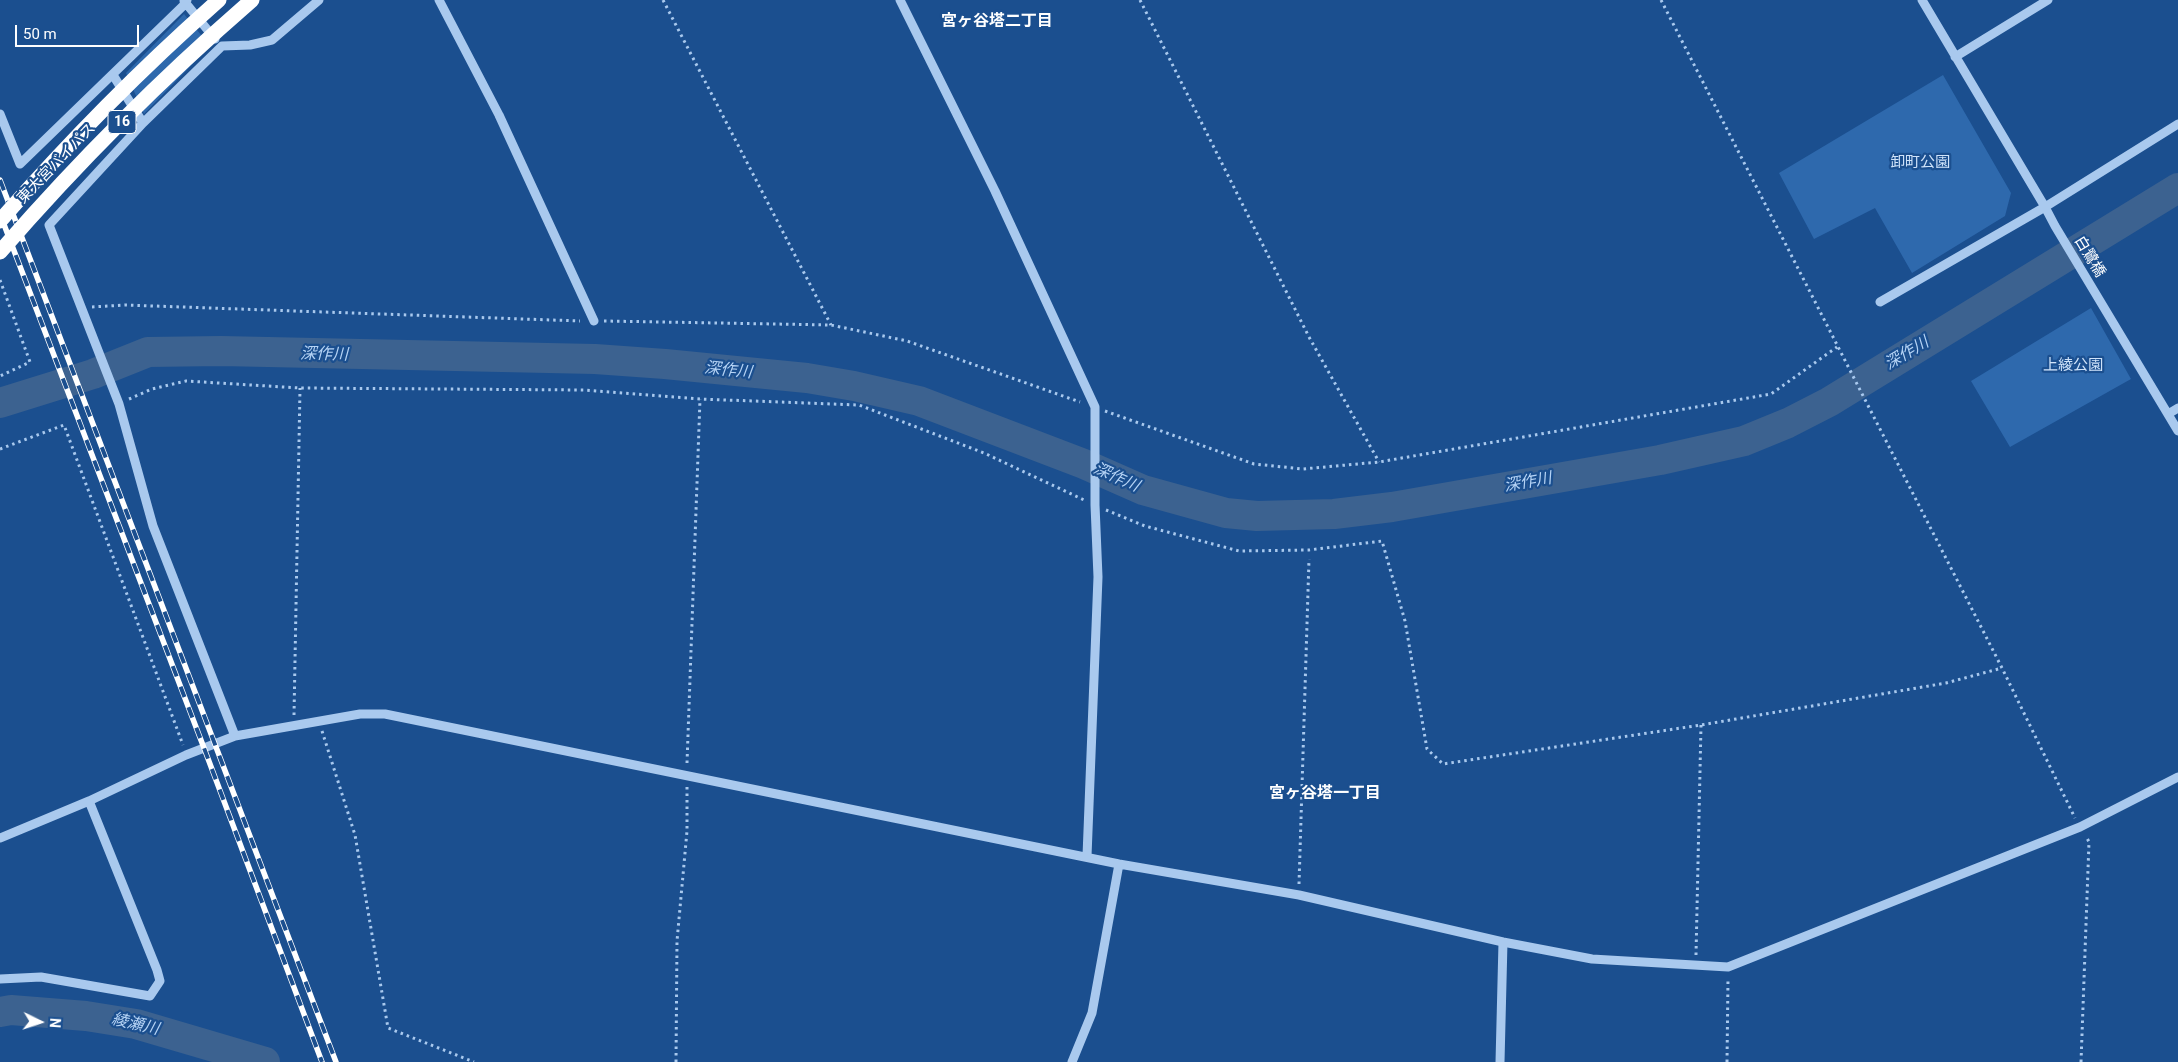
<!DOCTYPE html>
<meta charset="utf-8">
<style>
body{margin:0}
#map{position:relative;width:2178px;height:1062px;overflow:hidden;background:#1b4f8f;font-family:Roboto,sans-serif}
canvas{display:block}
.north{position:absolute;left:15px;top:997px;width:50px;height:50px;-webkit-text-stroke:4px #1b4f8f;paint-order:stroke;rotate:94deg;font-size:14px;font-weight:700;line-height:20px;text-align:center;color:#fff}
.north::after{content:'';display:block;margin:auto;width:18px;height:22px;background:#fff;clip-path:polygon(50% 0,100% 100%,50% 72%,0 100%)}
.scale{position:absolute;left:15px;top:25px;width:124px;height:22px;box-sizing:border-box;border:2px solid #fff;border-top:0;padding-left:6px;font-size:15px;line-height:18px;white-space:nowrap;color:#fff;-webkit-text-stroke:4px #1b4f8f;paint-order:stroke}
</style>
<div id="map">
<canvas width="2178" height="1062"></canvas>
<div class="north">N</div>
<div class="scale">50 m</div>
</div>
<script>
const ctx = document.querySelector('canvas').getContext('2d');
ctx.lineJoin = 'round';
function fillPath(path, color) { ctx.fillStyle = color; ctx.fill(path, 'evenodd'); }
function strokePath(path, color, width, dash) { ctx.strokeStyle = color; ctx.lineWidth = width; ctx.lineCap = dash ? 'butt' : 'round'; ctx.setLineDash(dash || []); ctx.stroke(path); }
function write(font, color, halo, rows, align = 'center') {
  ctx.font = font + ' Roboto,"Noto Sans JP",sans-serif'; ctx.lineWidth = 4.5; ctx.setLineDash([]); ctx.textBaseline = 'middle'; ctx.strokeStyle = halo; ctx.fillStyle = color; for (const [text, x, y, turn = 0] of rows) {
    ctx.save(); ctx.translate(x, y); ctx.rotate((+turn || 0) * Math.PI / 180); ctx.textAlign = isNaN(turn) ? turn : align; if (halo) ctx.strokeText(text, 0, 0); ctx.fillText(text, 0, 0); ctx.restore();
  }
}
fillPath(new Path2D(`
 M 184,14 L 210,46 L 144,114 L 126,73 Z
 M 1943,75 L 2011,193 L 2005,216 L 1912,273 L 1875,208 L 1814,239 L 1779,173 Z
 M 2091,308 L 2131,379 L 2010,447 L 1971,381 Z`), '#2e69ad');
strokePath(new Path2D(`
 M 0,403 L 93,374 L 148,352 L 221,351 L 595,359 L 665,364 L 807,378 L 854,386 L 919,401 L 1084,464 L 1143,490 L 1226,513 L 1257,516 L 1334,514 L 1392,507 L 1660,460 L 1744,441 L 1788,423 L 1829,402 L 2178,188
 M 0,1012 L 11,1010 L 86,1016 L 136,1024 L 265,1062`), '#3c6290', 30);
strokePath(new Path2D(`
 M 663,0 L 831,325
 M 1140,0 L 1309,337 L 1379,462
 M 1661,0 L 2002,668 L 2075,818
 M 0,280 L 30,362 L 0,376
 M 92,307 L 125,305 L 580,321
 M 604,321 L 831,325 L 907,341 L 1080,402
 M 129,399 L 152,389 L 186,381 L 300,388 L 584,390 L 700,399 L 859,405 L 984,453 L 1084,500
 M 1105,411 L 1254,464 L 1303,469 L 1379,462 L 1771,394 L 1837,347
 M 0,449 L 64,425 L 183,745
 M 1106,510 L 1145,526 L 1239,551 L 1309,550 L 1382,541 L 1405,621 L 1427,749 L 1443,764 L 1701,725 L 1946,683 L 2002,668
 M 294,715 L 300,388
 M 322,731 L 355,835 L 388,1028 L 474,1062
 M 687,763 L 700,399
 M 1299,884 L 1309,559
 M 1696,955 L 1701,725
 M 676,1062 L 677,941 L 687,831 L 687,787
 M 1727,1062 L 1728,978
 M 2081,1062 L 2089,842 L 2086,836`), '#a9c9ee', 3, [2.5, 4]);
strokePath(new Path2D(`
 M 439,0 L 499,115 L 594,321
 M 900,0 L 995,191 L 1095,407 L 1095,505 L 1098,577 L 1087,856
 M 1922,0 L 2045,207 L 2055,226 L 2178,431
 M 184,1 L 215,39
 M 1955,57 L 2048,0
 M 113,75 L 143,123
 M 0,114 L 20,164 L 185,4 L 187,0
 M 1880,302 L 2045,207 L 2178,124
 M 2168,414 L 2178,408
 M 235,736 L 153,526 L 119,404 L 49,225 L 143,123 L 222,46 L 250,45 L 272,40 L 319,0
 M 0,838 L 89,801 L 186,755 L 235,736 L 360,714 L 385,714 L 1119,864 L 1299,895 L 1503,942 L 1592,959 L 1728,967 L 2080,827 L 2178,777
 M 0,979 L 41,977 L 150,996 L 160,981 L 157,970 L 89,801
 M 1072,1062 L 1092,1013 L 1119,864
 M 1500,1062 L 1503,942`), '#a9c9ee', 9);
const rail = new Path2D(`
 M 0,180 L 336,1062
 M 0,214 L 204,748 L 322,1062`);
strokePath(rail, '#fff', 5.5);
strokePath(rail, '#1b4f8f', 4, [11]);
strokePath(new Path2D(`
 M 0,221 C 68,143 142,68 219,0
 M 0,252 C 78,162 162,78 252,0`), '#fff', 15);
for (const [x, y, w] of [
 [122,122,28]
]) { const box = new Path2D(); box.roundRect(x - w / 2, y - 11.5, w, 23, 4); ctx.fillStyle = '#1b4f8f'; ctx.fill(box); strokePath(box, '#fff', 1); }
write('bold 14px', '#fff', null, [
 ["16",122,122]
]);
write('15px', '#cfe3fa', '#1b4f8f', [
 ["卸町公園",1920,163],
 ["上綾公園",2073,366]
]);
write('15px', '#fff', '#1b4f8f', [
 ["東大宮バイパス",57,164,-46],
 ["白鷺橋",2089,257,59]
]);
write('bold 16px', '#fff', '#1b4f8f', [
 ["宮ヶ谷塔二丁目",997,22],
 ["宮ヶ谷塔一丁目",1325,794]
]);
write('italic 16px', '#b5d3f5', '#1b4f8f', [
 ["深作川",1907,354,-31],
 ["深作川",324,355,1],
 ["深作川",728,371,6],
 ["深作川",1116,478,24],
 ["深作川",1528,483,-10],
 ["綾瀬川",135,1025,13]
]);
</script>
